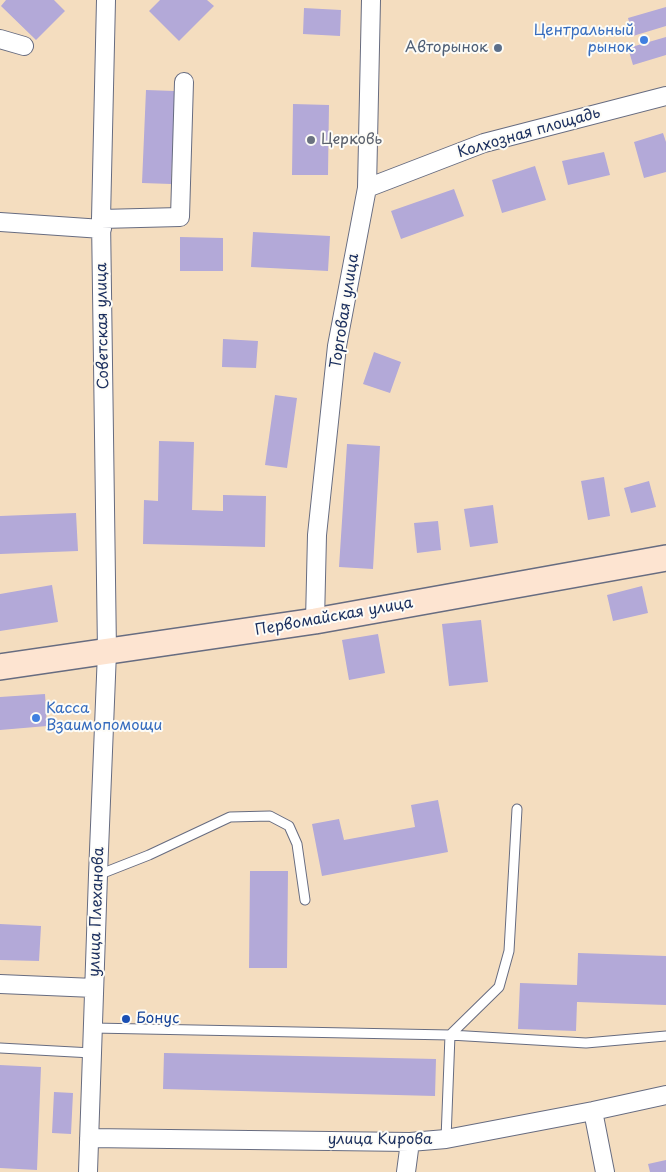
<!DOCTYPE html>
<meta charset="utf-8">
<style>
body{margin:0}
canvas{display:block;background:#f4ddbf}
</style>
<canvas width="666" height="1172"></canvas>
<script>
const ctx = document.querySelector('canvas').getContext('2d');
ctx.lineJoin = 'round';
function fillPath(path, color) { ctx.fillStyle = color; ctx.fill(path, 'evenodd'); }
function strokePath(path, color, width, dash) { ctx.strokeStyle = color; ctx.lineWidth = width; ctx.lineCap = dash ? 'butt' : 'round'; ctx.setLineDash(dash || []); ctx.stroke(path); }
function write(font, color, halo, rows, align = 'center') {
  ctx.font = font + ' "Playpen Sans",sans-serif'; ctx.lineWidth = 4; ctx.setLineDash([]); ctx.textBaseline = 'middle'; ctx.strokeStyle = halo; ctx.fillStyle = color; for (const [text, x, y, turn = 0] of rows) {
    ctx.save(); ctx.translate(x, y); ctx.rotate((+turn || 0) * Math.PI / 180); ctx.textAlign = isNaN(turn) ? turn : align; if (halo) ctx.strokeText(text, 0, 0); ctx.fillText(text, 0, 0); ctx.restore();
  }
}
fillPath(new Path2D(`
 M 6,0 L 54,0 L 65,11 L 36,40 L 1,6 Z
 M 160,0 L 207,0 L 214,6 L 179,41 L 149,11 Z
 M 666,7 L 666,26 L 633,36 L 628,18 Z
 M 304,8 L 341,10 L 340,36 L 303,34 Z
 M 666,37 L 666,55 L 633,65 L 628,48 Z
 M 146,90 L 175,91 L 171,184 L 142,183 Z
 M 293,104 L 329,105 L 328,175 L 292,175 Z
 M 663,133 L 666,142 L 666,172 L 644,178 L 634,142 Z
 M 604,152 L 610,175 L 568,185 L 562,161 Z
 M 535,166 L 546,200 L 502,213 L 492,180 Z
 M 454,189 L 464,216 L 401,239 L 391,211 Z
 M 253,232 L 330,236 L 328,271 L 251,267 Z
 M 180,237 L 223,238 L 223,271 L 180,271 Z
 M 223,339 L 258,341 L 256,368 L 222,367 Z
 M 374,352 L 401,362 L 390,393 L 363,384 Z
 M 275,395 L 297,398 L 287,468 L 265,465 Z
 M 159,441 L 194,442 L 192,510 L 223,511 L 223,495 L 266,496 L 265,547 L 143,544 L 144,500 L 158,501 Z
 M 347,444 L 380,446 L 373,569 L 339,567 Z
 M 604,477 L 610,516 L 588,520 L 581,481 Z
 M 649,481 L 656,507 L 631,513 L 624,488 Z
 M 493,505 L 498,543 L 470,547 L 464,509 Z
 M 76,513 L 78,551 L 0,554 L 0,516 Z
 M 438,521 L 441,550 L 417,553 L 414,523 Z
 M 52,585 L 58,622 L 0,631 L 0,594 Z
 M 642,586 L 648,613 L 613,621 L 607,595 Z
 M 481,620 L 488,682 L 449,686 L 442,624 Z
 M 378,634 L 385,673 L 349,680 L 342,640 Z
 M 45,694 L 47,726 L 0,730 L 0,697 Z
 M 438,800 L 448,852 L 322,876 L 312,824 L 339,819 L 344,840 L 415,827 L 411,805 Z
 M 250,871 L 288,871 L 287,968 L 249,968 Z
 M 0,924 L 41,926 L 39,961 L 0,960 Z
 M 578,953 L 666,956 L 666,1005 L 577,1002 L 576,1031 L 518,1029 L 520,983 L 577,985 Z
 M 164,1053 L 436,1059 L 435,1096 L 163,1089 Z
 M 0,1065 L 41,1067 L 37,1170 L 0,1168 Z
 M 54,1092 L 73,1093 L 71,1134 L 52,1133 Z
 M 666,1160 L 666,1172 L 650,1172 L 648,1164 Z`), '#b3a9d8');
const lane = new Path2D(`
 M 98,875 L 149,855 L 230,817 L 270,816 L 289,826 L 297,844 L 305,900
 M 93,1028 L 450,1035 L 586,1043 L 666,1036
 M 0,1048 L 92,1053
 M 446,1139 L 450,1035 L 499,987 L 509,951 L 517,809`);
const street = new Path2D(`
 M 0,39 L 24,46
 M 367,188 L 484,143 L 666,96
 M 101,219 L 180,217 L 184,82
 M 0,222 L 102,229
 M 315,621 L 317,535 L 337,346 L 367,188 L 371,0
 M 0,984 L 94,988
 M 593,1111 L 605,1172
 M 89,1138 L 410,1142 L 446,1139 L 593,1111 L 666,1095
 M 88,1172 L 98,875 L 107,652 L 101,219 L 106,0
 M 406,1172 L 410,1142`);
const secondary = new Path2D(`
 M 0,667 L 315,621 L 666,558`);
strokePath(lane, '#676c80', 11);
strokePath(street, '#676c80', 20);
strokePath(secondary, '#676c80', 28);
strokePath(lane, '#fff', 9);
strokePath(street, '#fff', 18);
strokePath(secondary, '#fde4d1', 25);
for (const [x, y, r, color] of [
 [644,40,5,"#3f7fe0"],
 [498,48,5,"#5c6f8a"],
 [311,140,5,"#6b7280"],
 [36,718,5,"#3f7fe0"],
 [126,1019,5,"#1a4fb4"]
]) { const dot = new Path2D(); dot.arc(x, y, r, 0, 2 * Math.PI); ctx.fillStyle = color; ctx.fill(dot); strokePath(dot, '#fdfcf7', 2); }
write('15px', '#366cbe', '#fdfcf7', [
 ["Центральный",634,31],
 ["рынок",634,48],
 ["Касса",46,709,"left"],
 ["Взаимопомощи",46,726,"left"]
], 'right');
write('15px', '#4e5e75', '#fdfcf7', [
 ["Авторынок",488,48]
], 'right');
write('15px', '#1b2f5e', '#fdfcf7', [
 ["Колхозная площадь",529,133,-16],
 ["Торговая улица",345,311,-81],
 ["Советская улица",103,326,-91],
 ["Первомайская улица",334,617,-10],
 ["улица Плеханова",97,912,-88],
 ["улица Кирова",380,1140]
]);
write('15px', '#5b616d', '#fdfcf7', [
 ["Церковь",321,140]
], 'left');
write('15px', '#164399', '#fdfcf7', [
 ["Бонус",136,1019]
], 'left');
</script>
